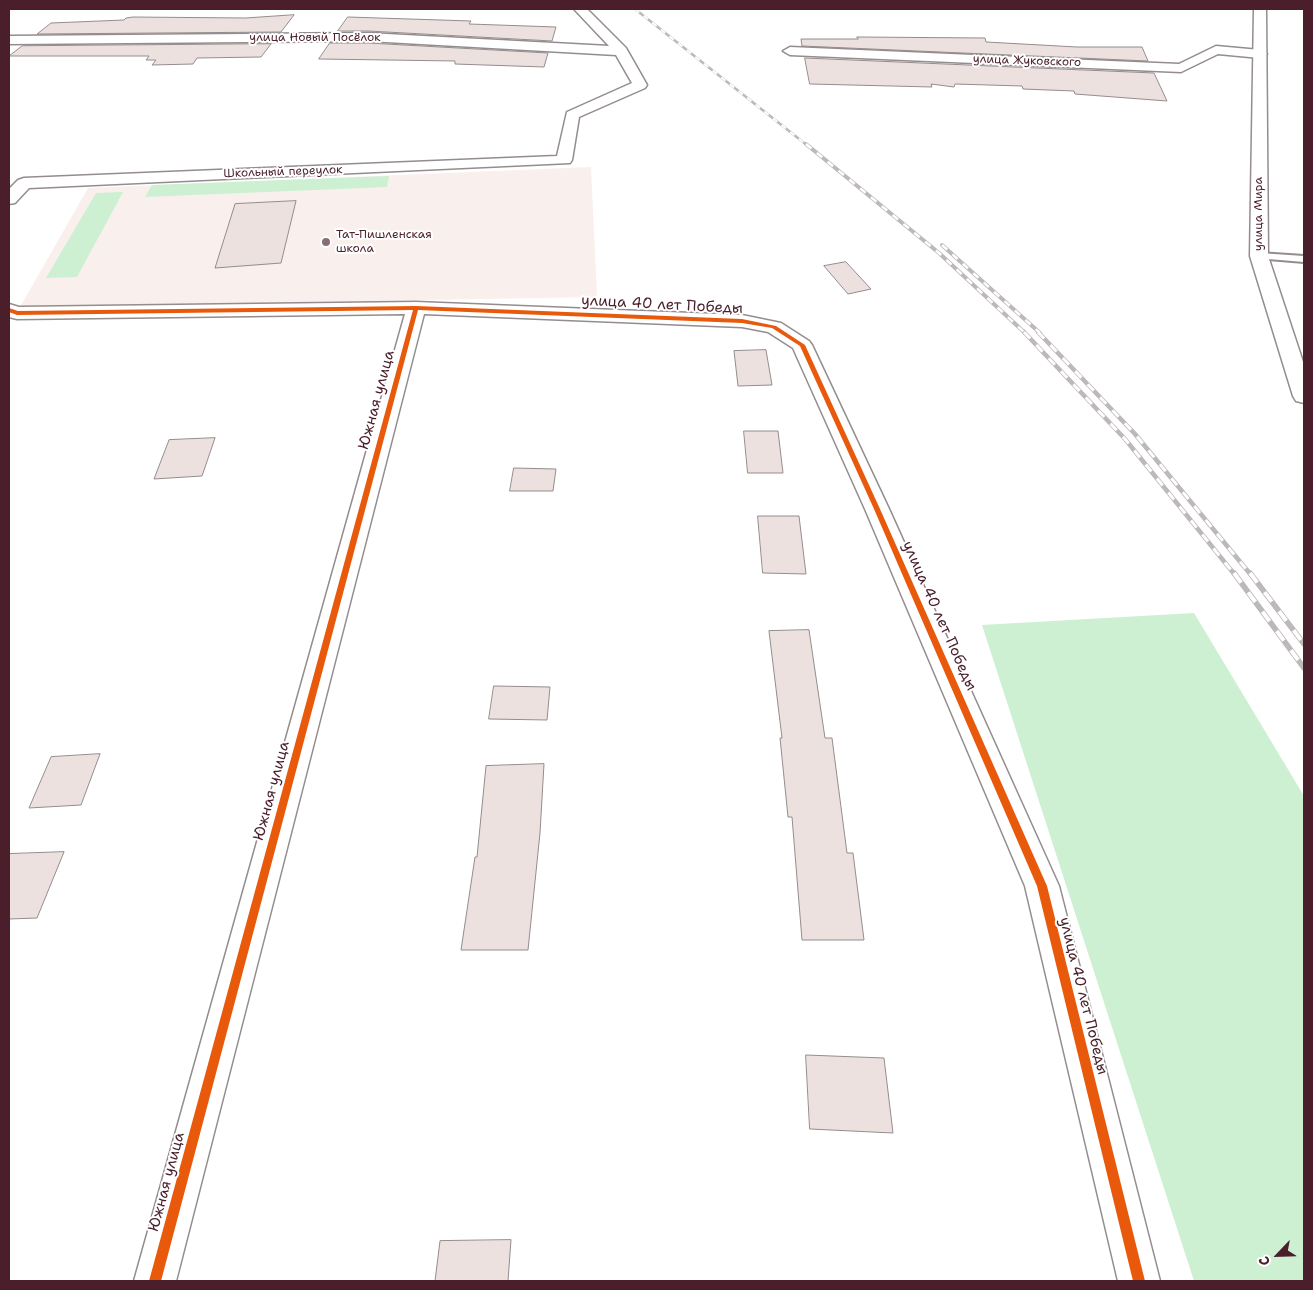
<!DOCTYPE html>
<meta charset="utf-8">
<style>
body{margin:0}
#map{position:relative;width:1313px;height:1290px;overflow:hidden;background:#fff;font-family:"Shantell Sans",sans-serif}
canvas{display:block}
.frame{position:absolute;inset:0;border:10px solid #4a1f2b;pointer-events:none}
.north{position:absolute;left:1253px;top:1230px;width:50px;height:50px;-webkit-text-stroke:4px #fff;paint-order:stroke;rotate:246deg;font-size:14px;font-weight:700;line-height:20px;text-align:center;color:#4a1f2b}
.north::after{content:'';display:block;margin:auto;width:18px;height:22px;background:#4a1f2b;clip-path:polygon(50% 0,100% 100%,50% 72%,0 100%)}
</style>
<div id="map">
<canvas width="1313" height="1290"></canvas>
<div class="frame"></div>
<div class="north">С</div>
</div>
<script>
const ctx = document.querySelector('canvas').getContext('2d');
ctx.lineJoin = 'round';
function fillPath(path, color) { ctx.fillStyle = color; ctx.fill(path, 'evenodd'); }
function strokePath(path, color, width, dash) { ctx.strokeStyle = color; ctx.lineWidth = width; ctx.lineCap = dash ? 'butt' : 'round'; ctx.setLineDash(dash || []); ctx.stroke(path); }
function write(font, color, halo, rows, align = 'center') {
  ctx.font = font + ' "Shantell Sans",sans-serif'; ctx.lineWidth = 4; ctx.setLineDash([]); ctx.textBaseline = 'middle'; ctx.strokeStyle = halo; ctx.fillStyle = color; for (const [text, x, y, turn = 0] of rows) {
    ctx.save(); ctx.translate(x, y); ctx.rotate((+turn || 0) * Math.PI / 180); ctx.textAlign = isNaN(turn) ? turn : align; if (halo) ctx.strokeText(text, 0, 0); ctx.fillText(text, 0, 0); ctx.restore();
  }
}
fillPath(new Path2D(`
 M 591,167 L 597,297 L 20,307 L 88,188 Z`), '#f9f0ed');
fillPath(new Path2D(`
 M 389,176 L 387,187 L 145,197 L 152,185 Z
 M 123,192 L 77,277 L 46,278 L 96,193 Z
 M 1194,613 L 1304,796 L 1304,1281 L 1194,1281 L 982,625 Z`), '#ccf0d1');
const building = new Path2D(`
 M 294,15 L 281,32 L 37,34 L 51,23 L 124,20 L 126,18 L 133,17 L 245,18 Z
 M 348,17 L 471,21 L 469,24 L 556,27 L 552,41 L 368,31 L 338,31 Z
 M 857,37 L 985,38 L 986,42 L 1077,47 L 1142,47 L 1148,61 L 802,46 L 801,39 L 858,39 Z
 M 330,43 L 368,43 L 548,53 L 544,67 L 455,64 L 455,61 L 319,59 Z
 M 271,44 L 261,57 L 197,58 L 193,64 L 152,65 L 156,60 L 146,60 L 149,56 L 9,56 L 22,46 Z
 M 805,58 L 1154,73 L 1167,101 L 1075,94 L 1074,91 L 1023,89 L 1022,86 L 955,84 L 954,87 L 931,84 L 932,87 L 810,84 Z
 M 296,201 L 281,263 L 215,268 L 235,204 Z
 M 846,262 L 871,289 L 848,294 L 824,266 Z
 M 766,350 L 772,385 L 738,386 L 734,351 Z
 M 744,431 L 778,431 L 783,473 L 748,473 Z
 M 215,438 L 202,476 L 154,479 L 169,440 Z
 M 514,468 L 556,469 L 553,491 L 510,491 Z
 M 758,516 L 799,516 L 806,574 L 763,573 Z
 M 809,630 L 825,738 L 832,738 L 847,853 L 853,853 L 864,940 L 802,940 L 792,817 L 788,817 L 780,738 L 782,738 L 769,631 Z
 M 494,686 L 550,687 L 547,720 L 489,719 Z
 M 100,754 L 81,805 L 29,808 L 51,757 Z
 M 544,764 L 540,833 L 528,950 L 461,950 L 475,857 L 477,857 L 486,766 Z
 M 64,852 L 37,918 L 9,919 L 9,854 Z
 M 806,1055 L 884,1058 L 893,1133 L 810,1129 Z
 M 511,1240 L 508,1281 L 435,1281 L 440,1241 Z`);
fillPath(building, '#ece1df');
strokePath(building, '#948c8e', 1);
const lane = new Path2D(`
 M 1259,253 L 1304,256 L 1304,262 L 1256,258 L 1254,256 Z`);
const street = new Path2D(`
 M 574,9 L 587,9 L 626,48 L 647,85 L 645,88 L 579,117 L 572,160 L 570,163 L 29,188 L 15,203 L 9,204 L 9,189 L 18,180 L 24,178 L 557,156 L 567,112 L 632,83 L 616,55 L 368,41 L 9,44 L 9,36 L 368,33 L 609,46 Z
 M 1216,46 L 1260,50 L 1267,54 L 1260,58 L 1218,54 L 1181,72 L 790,55 L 783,51 L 790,47 L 1179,64 Z
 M 416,302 L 742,315 L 781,323 L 809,341 L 812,345 L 889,509 L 1059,886 L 1160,1281 L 1118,1281 L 1025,886 L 865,509 L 793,348 L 768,332 L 742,327 L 424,314 L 176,1281 L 134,1281 L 405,314 L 17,319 L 9,317 L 9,304 L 19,307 Z`);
const secondary = new Path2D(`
 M 1254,9 L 1266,9 L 1268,256 L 1304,365 L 1304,403 L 1296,401 L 1293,396 L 1250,256 Z`);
strokePath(lane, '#948c8e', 4);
strokePath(street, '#948c8e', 3);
strokePath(secondary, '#948c8e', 3);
fillPath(lane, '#fff');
fillPath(street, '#fff');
fillPath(secondary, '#fff');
const railFar3 = new Path2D(`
 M 635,9 L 808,146`);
const railFar2 = new Path2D(`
 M 806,144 L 939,253 L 1025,333
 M 942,245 L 1040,333`);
const railFar1 = new Path2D(`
 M 1024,332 L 1125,439 L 1235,575
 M 1038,332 L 1135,434 L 1251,575`);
const rail = new Path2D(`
 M 1234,573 L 1304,668
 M 1250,573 L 1304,644`);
strokePath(railFar3, '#bdb8b9', 2.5);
strokePath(railFar2, '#bdb8b9', 4);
strokePath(railFar1, '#bdb8b9', 4.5);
strokePath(rail, '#bdb8b9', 5.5);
strokePath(railFar3, '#fff', 2, [5.5]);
strokePath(railFar2, '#fff', 2.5, [7]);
strokePath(railFar1, '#fff', 3, [9]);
strokePath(rail, '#fff', 4, [12]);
fillPath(new Path2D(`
 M 416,306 L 742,319 L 776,326 L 805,345 L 880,509 L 1047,886 L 1145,1281 L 1133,1281 L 1037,886 L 874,509 L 800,346 L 772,328 L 742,323 L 418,310 L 161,1281 L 149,1281 L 413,310 L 17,315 L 9,312 L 9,308 L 18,311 Z`), '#e8590c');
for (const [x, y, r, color] of [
 [326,242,5,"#896d75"]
]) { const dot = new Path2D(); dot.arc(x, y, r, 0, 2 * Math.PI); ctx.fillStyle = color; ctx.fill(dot); strokePath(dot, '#fff', 2); }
write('12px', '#4a1f2b', '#fff', [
 ["улица Новый Посёлок",315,38],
 ["улица Жуковского",1027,61,2],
 ["Школьный переулок",283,172,-2],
 ["улица Мира",1259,214,-90]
]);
write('12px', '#4a1f2b', '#fff', [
 ["Тат-Пишленская",336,235],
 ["школа",336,249]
], 'left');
write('15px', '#4a1f2b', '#fff', [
 ["улица 40 лет Победы",662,305,3],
 ["Южная улица",377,400,-75],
 ["улица 40 лет Победы",939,616,66],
 ["Южная улица",272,791,-75],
 ["улица 40 лет Победы",1083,996,76],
 ["Южная улица",167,1182,-75]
]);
</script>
